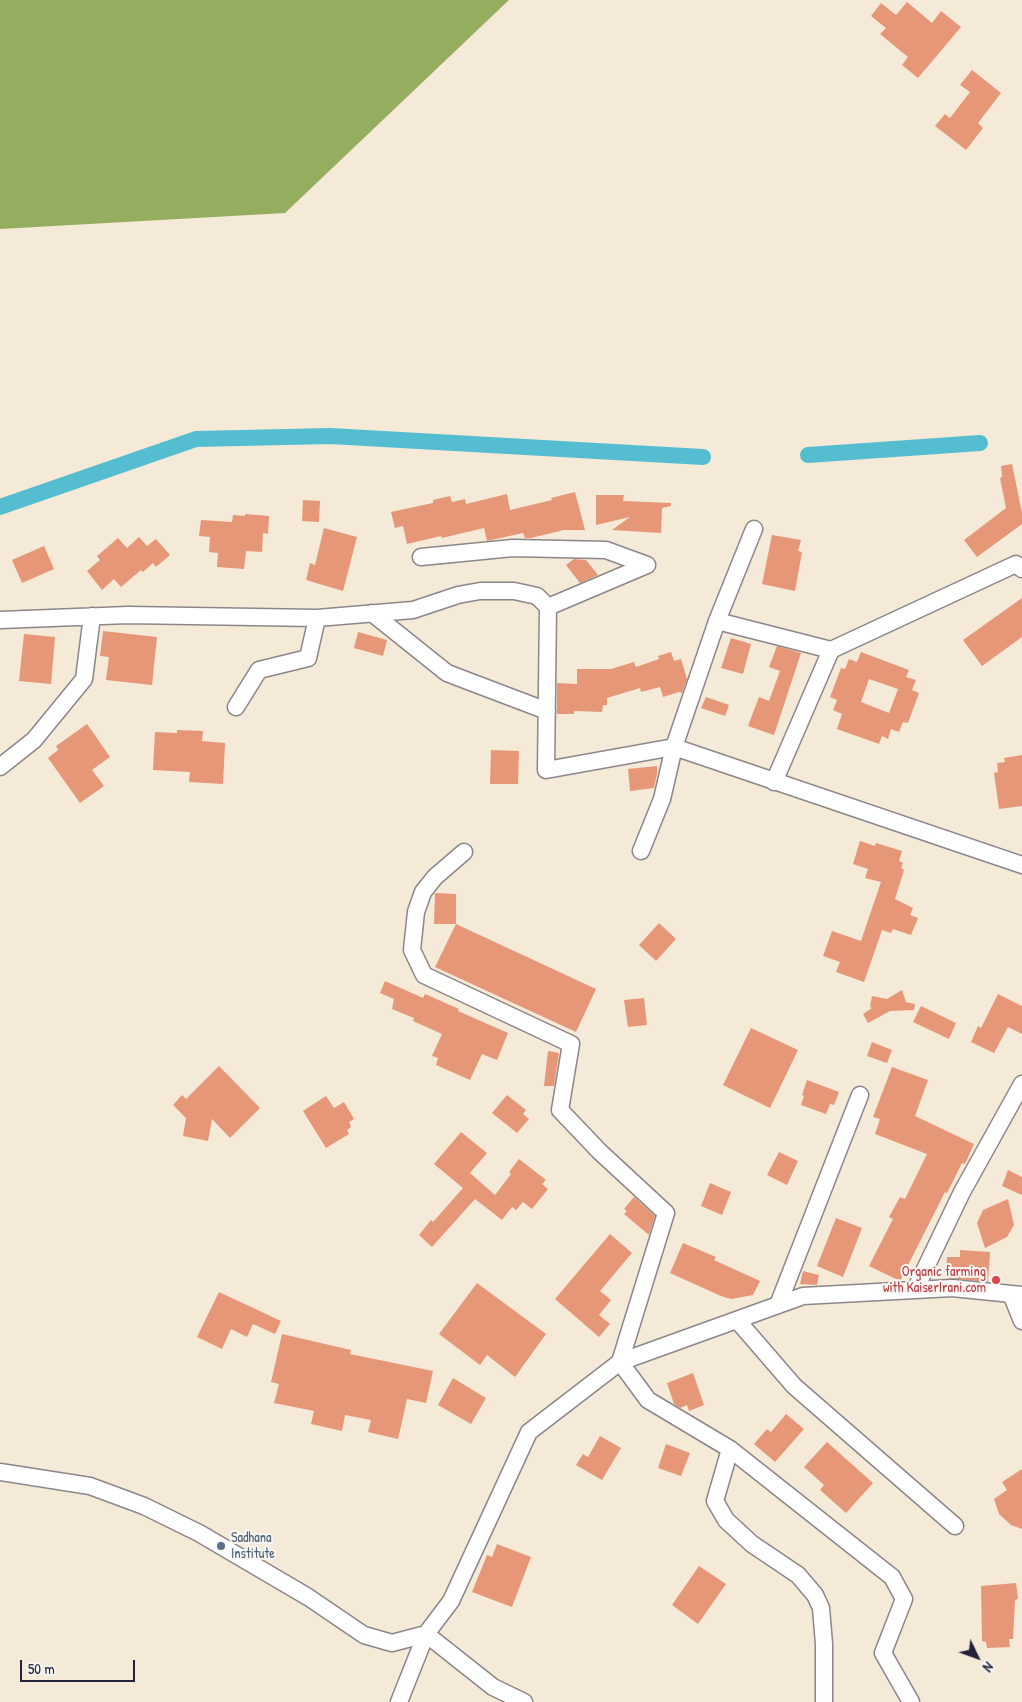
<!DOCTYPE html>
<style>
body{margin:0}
#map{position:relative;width:1022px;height:1702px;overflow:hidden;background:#f5e9d8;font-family:"Patrick Hand",sans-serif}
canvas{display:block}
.north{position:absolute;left:952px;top:1632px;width:50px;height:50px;-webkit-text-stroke:4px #f6f6f2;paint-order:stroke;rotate:132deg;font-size:14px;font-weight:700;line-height:20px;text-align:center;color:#22223b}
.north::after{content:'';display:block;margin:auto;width:18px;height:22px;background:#22223b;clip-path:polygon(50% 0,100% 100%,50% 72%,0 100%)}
.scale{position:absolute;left:20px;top:1660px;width:115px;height:22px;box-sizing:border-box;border:2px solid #22223b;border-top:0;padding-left:6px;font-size:15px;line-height:18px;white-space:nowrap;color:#22223b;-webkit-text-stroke:4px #f6f6f2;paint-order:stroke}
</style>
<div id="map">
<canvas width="1022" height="1702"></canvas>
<div class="north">N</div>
<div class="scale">50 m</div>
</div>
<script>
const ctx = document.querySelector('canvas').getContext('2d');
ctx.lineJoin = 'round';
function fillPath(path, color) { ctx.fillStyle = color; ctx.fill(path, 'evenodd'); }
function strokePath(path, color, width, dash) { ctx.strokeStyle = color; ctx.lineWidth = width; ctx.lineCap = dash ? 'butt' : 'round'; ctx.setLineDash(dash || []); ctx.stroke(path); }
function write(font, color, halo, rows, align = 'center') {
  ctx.font = font + ' "Patrick Hand",sans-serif'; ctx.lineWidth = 4; ctx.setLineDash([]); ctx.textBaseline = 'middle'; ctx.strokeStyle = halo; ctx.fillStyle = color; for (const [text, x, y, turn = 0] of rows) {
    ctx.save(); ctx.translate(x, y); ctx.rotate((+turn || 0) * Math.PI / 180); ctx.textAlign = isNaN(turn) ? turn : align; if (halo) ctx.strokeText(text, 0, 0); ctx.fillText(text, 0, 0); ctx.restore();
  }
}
fillPath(new Path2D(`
 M 0,0 L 509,0 L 285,213 L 0,229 Z`), '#95ad5e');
strokePath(new Path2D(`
 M 808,455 L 980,443
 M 0,507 L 196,439 L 330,436 L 703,457`), '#54bed0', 16);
fillPath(new Path2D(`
 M 907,2 L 932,23 L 941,11 L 961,27 L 918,78 L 902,65 L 908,57 L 880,34 L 886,28 L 871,16 L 881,3 L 896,15 Z
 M 972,70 L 1001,93 L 978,123 L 983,128 L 966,150 L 935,126 L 945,114 L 950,118 L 970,92 L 960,85 Z
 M 1012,464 L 1022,513 L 1022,524 L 977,557 L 964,540 L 1006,508 L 1000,478 L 1002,477 L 1001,466 Z
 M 575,492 L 585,530 L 564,530 L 531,538 L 525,538 L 523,533 L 487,541 L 484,528 L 442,538 L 441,536 L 407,544 L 403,526 L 395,528 L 391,512 L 433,503 L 433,500 L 450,496 L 452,502 L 465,499 L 466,504 L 507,494 L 510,510 L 552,500 L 551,498 Z
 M 596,495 L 624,495 L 623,501 L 671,503 L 671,506 L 662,508 L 661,533 L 612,530 L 630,517 L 596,525 Z
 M 303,500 L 320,501 L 319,522 L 302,521 Z
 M 245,514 L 269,516 L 268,534 L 263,533 L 262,552 L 246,551 L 244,569 L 217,567 L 218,553 L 209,552 L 210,537 L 199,536 L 201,520 L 232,522 L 233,515 L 245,516 Z
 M 324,528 L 357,537 L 343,591 L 306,580 L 310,563 L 315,565 Z
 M 772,535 L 801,540 L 798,551 L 802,552 L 795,591 L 762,584 Z
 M 139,537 L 147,546 L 156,539 L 170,555 L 156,567 L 153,563 L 143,572 L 141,570 L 121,587 L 114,579 L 102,590 L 87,571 L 100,560 L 97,556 L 118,538 L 127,548 Z
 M 44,546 L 54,569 L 22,583 L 12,560 Z
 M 574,559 L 586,560 L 598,575 L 580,583 L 566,565 Z
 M 1022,598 L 1022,637 L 982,666 L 963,640 Z
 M 103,631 L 157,637 L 152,685 L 106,680 L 109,657 L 100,656 Z
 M 358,632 L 387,640 L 383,656 L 354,648 Z
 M 24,634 L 55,637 L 51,684 L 19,681 Z
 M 731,638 L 751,644 L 743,674 L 721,668 Z
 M 777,646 L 801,653 L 774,735 L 748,726 L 759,697 L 769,701 L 780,671 L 769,667 Z
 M 671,652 L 674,661 L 681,659 L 687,679 L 682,693 L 679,692 L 663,697 L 660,687 L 641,692 L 640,688 L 607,698 L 607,705 L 603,705 L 602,712 L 574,711 L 574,714 L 557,714 L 557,683 L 577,684 L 577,669 L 611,669 L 634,662 L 636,667 L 659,659 L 658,656 Z
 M 861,652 L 909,670 L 906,677 L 916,680 L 912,690 L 919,693 L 908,723 L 903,722 L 899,732 L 891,729 L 888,739 L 882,736 L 879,744 L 837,729 L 842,714 L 833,710 L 837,700 L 830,697 L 841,668 L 845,669 L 849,659 L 857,662 ZM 869,679 L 898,689 L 889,713 L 861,702 Z
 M 706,697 L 729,705 L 725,716 L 701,708 Z
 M 87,724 L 110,757 L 92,770 L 104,786 L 80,803 L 48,758 L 58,750 L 56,746 Z
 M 177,730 L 203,731 L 202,741 L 225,743 L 223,784 L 189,782 L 190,772 L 153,770 L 155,732 L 177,733 Z
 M 491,750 L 519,751 L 518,784 L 490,784 Z
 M 1022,755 L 1022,806 L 999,809 L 994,773 L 998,772 L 997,763 L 1005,762 L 1004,758 Z
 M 657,766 L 657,774 L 654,788 L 630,791 L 628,769 Z
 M 860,841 L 875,846 L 876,843 L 902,851 L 899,861 L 903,863 L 901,868 L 904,870 L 895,899 L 913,908 L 910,915 L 918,918 L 911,935 L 893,929 L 891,933 L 882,930 L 864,982 L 836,972 L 840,962 L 823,956 L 832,931 L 861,941 L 881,882 L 865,878 L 868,869 L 853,864 Z
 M 435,893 L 456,894 L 456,924 L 434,924 Z
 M 659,923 L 676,939 L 656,961 L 639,945 Z
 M 456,924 L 596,989 L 576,1032 L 435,967 Z
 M 385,981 L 423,998 L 425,994 L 459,1009 L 458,1011 L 508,1033 L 497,1060 L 482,1054 L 470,1080 L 436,1065 L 438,1058 L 432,1056 L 442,1034 L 413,1021 L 414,1018 L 392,1009 L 394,999 L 380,993 Z
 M 902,990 L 906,1002 L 905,1002 L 915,1004 L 914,1010 L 890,1011 L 868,1023 L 863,1014 L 872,1008 L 870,1007 L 872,996 L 887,999 Z
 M 998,994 L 1022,1006 L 1022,1034 L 1008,1027 L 994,1053 L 971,1042 L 978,1026 L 981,1028 Z
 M 644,998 L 647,1025 L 628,1027 L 624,1000 Z
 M 921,1006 L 956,1023 L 949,1039 L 913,1022 Z
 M 751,1028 L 798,1050 L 770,1108 L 723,1085 Z
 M 872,1042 L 892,1050 L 887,1063 L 867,1056 Z
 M 548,1051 L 559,1053 L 554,1086 L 544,1086 Z
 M 219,1066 L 260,1108 L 230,1138 L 212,1119 L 208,1141 L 183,1136 L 186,1118 L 173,1105 L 182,1095 L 186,1099 Z
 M 892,1067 L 928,1080 L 915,1116 L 974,1144 L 965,1164 L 962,1163 L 947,1193 L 945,1192 L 900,1281 L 869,1266 L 893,1219 L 889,1217 L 900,1197 L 905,1199 L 927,1154 L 875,1134 L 880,1119 L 873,1117 Z
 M 807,1080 L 839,1092 L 834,1105 L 830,1104 L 826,1114 L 801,1105 L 804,1096 L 802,1095 Z
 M 507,1095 L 526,1110 L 523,1114 L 529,1119 L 517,1133 L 492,1113 Z
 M 326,1096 L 334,1108 L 344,1102 L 354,1119 L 349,1122 L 351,1127 L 347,1130 L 349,1134 L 326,1148 L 303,1111 Z
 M 461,1132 L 487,1153 L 470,1173 L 495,1195 L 511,1174 L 509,1172 L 519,1159 L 546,1180 L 542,1184 L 548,1189 L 532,1209 L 523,1202 L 516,1210 L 512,1207 L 502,1220 L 475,1199 L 432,1247 L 419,1235 L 431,1220 L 433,1222 L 463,1188 L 434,1164 Z
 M 779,1152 L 798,1161 L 787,1185 L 767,1175 Z
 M 1008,1170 L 1022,1177 L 1022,1195 L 1002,1186 Z
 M 710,1183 L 731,1192 L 722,1215 L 701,1206 Z
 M 634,1197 L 655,1216 L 649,1235 L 624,1214 L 627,1211 L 624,1209 Z
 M 1008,1199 L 1014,1225 L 1007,1237 L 985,1248 L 977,1223 L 983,1210 Z
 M 836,1218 L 862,1228 L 843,1277 L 817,1266 Z
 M 610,1234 L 632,1253 L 600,1291 L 611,1300 L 599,1315 L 610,1324 L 599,1337 L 555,1299 Z
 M 683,1243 L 716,1257 L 714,1260 L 760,1281 L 753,1295 L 731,1299 L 721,1296 L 670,1273 Z
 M 960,1250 L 990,1252 L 988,1282 L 946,1278 L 947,1257 L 960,1257 Z
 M 803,1271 L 819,1275 L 817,1285 L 800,1284 Z
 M 477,1283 L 546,1334 L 515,1377 L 487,1355 L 480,1365 L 439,1334 Z
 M 219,1292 L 281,1321 L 275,1334 L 253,1324 L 247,1337 L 231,1329 L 222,1349 L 197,1337 Z
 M 282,1334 L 351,1350 L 350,1354 L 433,1371 L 426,1403 L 407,1399 L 398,1439 L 368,1432 L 371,1420 L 345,1415 L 342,1431 L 311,1424 L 314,1411 L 274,1403 L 279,1384 L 271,1382 Z
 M 693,1373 L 704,1405 L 689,1411 L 687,1405 L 680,1408 L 674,1404 L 667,1383 Z
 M 453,1378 L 486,1398 L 471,1424 L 438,1405 Z
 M 786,1414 L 804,1429 L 775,1462 L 754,1444 L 767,1429 L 771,1432 Z
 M 600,1436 L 621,1448 L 602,1480 L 576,1465 L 583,1454 L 588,1457 Z
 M 827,1442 L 873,1483 L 846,1513 L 820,1490 L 824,1485 L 804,1467 Z
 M 666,1444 L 690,1453 L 681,1476 L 658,1468 Z
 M 1022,1469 L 1022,1529 L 1011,1525 L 999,1514 L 994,1499 L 1007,1490 L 1002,1482 Z
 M 497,1544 L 531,1557 L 512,1607 L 472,1592 L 487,1555 L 492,1557 Z
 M 699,1566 L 726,1584 L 698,1624 L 672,1605 Z
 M 1016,1583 L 1018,1599 L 1015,1600 L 1013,1639 L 1009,1639 L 1010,1647 L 987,1648 L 986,1642 L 982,1641 L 981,1586 Z`), '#e69777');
const street = new Path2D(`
 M 421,557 L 513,548 L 606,550 L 647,565
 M 647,565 L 548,607 L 546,770 L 674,747 L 1022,865
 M 372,613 L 447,673 L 547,711
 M 0,620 L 128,615 L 317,618 L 413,610 L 458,595 L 480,591 L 514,591 L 537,596 L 548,607
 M 717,621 L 831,650 L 1016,564 L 1022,569
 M 236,707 L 259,670 L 308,658 L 317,618
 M 0,767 L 34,740 L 84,679 L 92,616
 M 774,782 L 831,650
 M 641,851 L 662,799 L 674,747 L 717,621 L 754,529
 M 464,852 L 435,877 L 423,892 L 416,912 L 412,950 L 424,975 L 571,1044 L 560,1110 L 599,1151 L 666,1213 L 620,1362 L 648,1400 L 730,1449 L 892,1577 L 904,1599 L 883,1653 L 911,1702
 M 915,1290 L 962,1192 L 1022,1084
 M 1011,1294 L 1022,1321
 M 778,1305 L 860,1095
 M 737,1320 L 794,1386 L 955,1526
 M 730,1449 L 715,1501 L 726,1520 L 752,1544 L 798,1575 L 815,1595 L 821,1608 L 824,1644 L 824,1702
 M 0,1472 L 90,1486 L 144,1506 L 199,1533 L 308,1597 L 364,1635 L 392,1643 L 426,1634 L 493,1687 L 524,1702
 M 399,1702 L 426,1634 L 451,1601 L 529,1432 L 620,1362 L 803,1296 L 952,1288 L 1022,1295`);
strokePath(street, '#8c868a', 19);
strokePath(street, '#fff', 16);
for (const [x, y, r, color] of [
 [996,1280,5,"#e0444e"],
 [221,1546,5,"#5c6f8a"]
]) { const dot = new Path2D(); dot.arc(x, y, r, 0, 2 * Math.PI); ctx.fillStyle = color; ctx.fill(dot); strokePath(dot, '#f6f6f2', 2); }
write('14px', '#be3a42', '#f6f6f2', [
 ["Organic farming",986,1272],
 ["with KaiserIrani.com",986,1288]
], 'right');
write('14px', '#4e5e75', '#f6f6f2', [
 ["Sadhana",231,1538],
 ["Institute",231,1554]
], 'left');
</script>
